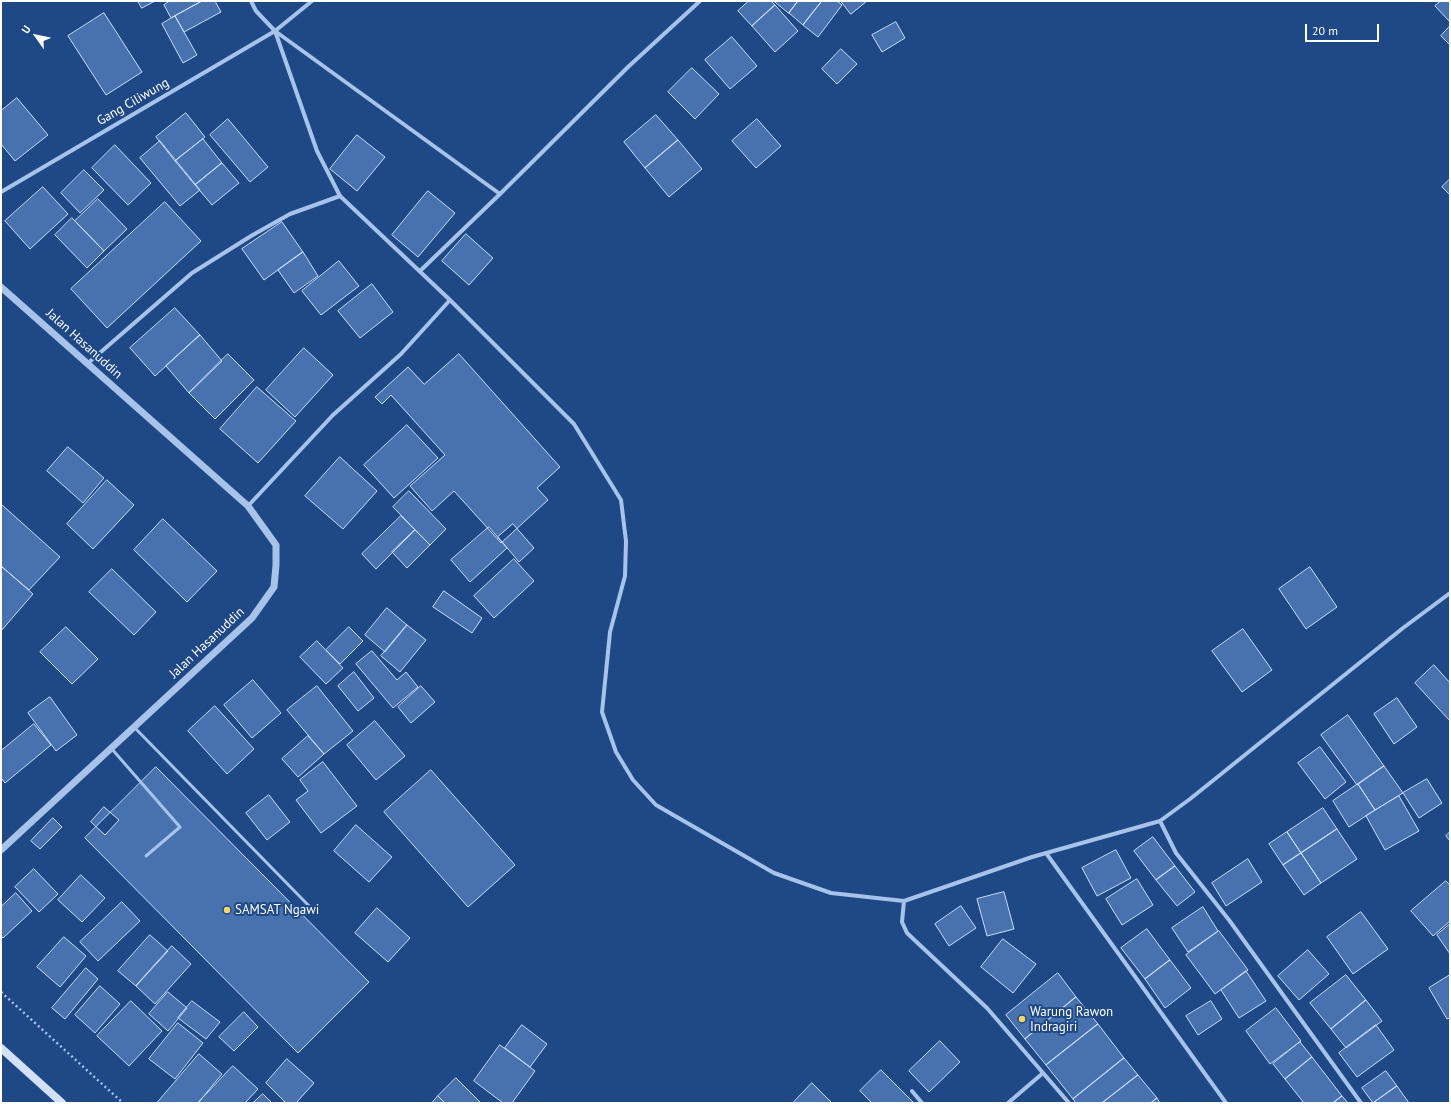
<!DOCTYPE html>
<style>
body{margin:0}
#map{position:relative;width:1451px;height:1104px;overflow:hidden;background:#1e4886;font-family:"PT Sans",sans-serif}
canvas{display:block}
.frame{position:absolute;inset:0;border:2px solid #fff;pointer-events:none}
.north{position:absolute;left:16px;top:16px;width:40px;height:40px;-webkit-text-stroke:3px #1e4886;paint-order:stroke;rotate:303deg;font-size:11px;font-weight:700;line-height:16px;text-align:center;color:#fff}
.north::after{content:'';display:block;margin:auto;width:14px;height:18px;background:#fff;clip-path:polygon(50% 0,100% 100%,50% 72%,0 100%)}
.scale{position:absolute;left:1305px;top:24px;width:74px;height:18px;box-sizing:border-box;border:2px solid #fff;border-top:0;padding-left:5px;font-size:12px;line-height:14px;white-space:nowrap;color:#fff;-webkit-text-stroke:3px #1e4886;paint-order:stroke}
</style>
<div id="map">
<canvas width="1451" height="1104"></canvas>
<div class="frame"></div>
<div class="north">U</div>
<div class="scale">20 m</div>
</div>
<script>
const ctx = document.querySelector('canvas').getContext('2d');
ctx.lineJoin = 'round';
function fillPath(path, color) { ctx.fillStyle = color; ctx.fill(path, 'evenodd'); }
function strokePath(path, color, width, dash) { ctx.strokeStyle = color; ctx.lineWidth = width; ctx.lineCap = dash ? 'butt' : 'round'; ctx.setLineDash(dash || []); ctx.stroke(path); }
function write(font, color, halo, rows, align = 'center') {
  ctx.font = font + ' "PT Sans",sans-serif'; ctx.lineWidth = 4; ctx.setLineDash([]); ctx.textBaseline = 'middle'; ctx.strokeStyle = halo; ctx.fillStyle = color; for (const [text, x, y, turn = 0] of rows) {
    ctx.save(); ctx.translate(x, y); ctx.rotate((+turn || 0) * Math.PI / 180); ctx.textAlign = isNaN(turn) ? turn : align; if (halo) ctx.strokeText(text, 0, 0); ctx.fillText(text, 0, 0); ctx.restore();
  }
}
const building = new Path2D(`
 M 138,1 L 155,1 L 142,8 Z
 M 170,1 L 202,1 L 171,18 L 164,5 Z
 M 202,1 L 215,1 L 221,12 L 184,32 L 175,16 Z
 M 749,1 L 771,1 L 775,5 L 752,26 L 738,11 Z
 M 774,1 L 798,1 L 789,13 Z
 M 798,1 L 822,1 L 803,25 L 789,13 Z
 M 822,1 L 837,1 L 842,5 L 818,37 L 803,25 Z
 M 841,1 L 867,1 L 851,14 Z
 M 1441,1 L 1450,1 L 1450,22 L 1435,6 Z
 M 775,5 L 798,31 L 775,52 L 752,26 Z
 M 104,13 L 142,72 L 106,95 L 68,36 Z
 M 175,16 L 197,55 L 183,63 L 162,24 Z
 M 896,22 L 905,38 L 882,52 L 872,35 Z
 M 1450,26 L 1450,45 L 1441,36 Z
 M 732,37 L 757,66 L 730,89 L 705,60 Z
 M 841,49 L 857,64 L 837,84 L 822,69 Z
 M 692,68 L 719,94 L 695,119 L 668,92 Z
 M 17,98 L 48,135 L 15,161 L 1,144 L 1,111 Z
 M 186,113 L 205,137 L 175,161 L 156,137 Z
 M 656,115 L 678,140 L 645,168 L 624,142 Z
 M 228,119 L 268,167 L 250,182 L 210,135 Z
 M 757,119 L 781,146 L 756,168 L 732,141 Z
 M 357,135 L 385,157 L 357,191 L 330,169 Z
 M 203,139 L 222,163 L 195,185 L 175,161 Z
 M 678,140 L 702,169 L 669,197 L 645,168 Z
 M 160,141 L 200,190 L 180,206 L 140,158 Z
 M 115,145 L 151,183 L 128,205 L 92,168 Z
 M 222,163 L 239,183 L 212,205 L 195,185 Z
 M 84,170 L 104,190 L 80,213 L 61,193 Z
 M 1450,179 L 1450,195 L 1442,187 Z
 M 43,187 L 68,214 L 30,249 L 5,221 Z
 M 428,191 L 455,213 L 418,257 L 392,235 Z
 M 98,199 L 127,229 L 104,251 L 75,221 Z
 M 165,202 L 201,241 L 107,328 L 71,289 Z
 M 72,218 L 104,251 L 87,268 L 55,235 Z
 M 282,222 L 303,252 L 264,280 L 242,249 Z
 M 466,234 L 493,258 L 469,285 L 442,261 Z
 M 303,252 L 318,276 L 294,293 L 278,270 Z
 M 339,261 L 359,286 L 321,315 L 302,291 Z
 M 372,284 L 393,312 L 360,338 L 338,311 Z
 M 175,308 L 200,335 L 155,376 L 130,348 Z
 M 200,335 L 222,361 L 189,393 L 166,366 Z
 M 304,348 L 333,375 L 295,417 L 266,390 Z
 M 228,354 L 254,380 L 215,419 L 189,393 Z
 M 459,354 L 560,467 L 537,488 L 548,500 L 501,543 L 454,491 L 432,511 L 410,486 L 445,455 L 391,395 L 382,404 L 375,397 L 408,367 L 424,384 Z
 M 257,387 L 296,421 L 258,463 L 220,429 Z
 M 407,425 L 438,458 L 394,498 L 364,465 Z
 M 68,447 L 104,478 L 83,503 L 47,471 Z
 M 340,457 L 377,491 L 343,529 L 305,496 Z
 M 107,480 L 134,505 L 93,549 L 67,524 Z
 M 409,491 L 446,529 L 430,545 L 393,507 Z
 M 1,504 L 60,557 L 29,590 L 1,566 Z
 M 401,516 L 415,530 L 376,569 L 362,554 Z
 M 163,519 L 217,571 L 187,602 L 134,550 Z
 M 513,524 L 534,548 L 519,562 L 498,537 Z
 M 489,527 L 507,548 L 470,582 L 451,560 Z
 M 415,530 L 430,545 L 407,568 L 392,552 Z
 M 514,559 L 534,581 L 494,618 L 474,596 Z
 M 1,566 L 33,594 L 1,631 Z
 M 1310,567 L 1337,607 L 1306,629 L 1279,589 Z
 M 112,569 L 156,612 L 134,635 L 89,592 Z
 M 444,591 L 482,618 L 472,633 L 433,607 Z
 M 387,608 L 407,625 L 385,652 L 365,635 Z
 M 407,625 L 426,640 L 400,672 L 381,656 Z
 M 66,627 L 98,659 L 72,684 L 40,652 Z
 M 349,627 L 363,641 L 340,664 L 326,650 Z
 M 1243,629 L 1272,670 L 1242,692 L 1212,651 Z
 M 317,641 L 343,668 L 326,684 L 300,657 Z
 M 372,651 L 397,680 L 406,672 L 418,687 L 393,708 L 356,664 Z
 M 1434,665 L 1450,683 L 1450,721 L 1415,683 Z
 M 354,672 L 374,698 L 358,711 L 338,686 Z
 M 253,680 L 281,713 L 252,738 L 224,705 Z
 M 317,686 L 353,731 L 324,754 L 287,710 Z
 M 421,686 L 435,702 L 411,723 L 398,707 Z
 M 50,697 L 77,735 L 56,751 L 28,713 Z
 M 1397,698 L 1417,727 L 1394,744 L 1374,714 Z
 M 215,706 L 254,749 L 227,774 L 188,731 Z
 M 1348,715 L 1384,766 L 1357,785 L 1321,735 Z
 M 375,721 L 405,756 L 376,780 L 347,745 Z
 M 34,724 L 51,745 L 5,783 L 1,778 L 1,751 Z
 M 308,736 L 324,754 L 298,777 L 282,759 Z
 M 1320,747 L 1346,782 L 1325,799 L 1298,763 Z
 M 323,762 L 357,806 L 321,833 L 296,800 L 308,791 L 300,780 Z
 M 1384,766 L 1403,793 L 1375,810 L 1358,784 Z
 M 156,767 L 369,982 L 298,1053 L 85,838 Z
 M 431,770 L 515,865 L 468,907 L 384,812 Z
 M 1427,779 L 1442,803 L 1419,818 L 1403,793 Z
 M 1358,784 L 1375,810 L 1349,827 L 1333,801 Z
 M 269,795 L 290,822 L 267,840 L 246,813 Z
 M 1399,796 L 1419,831 L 1385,850 L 1366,816 Z
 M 104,807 L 119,820 L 105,835 L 91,822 Z
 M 1323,808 L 1337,829 L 1301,853 L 1287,832 Z
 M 53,818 L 62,827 L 40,849 L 31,841 Z
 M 356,825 L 392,857 L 369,882 L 334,851 Z
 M 1337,829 L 1357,859 L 1321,883 L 1301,853 Z
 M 1287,832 L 1301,853 L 1283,865 L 1269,844 Z
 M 1450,832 L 1450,841 L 1446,836 Z
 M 1153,837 L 1175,866 L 1156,880 L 1134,851 Z
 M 1116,850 L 1131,878 L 1097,896 L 1082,868 Z
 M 1301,853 L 1321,883 L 1304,895 L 1283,865 Z
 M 1248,859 L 1262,882 L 1226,906 L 1212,883 Z
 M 1175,866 L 1195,892 L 1177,906 L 1156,880 Z
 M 34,869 L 58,894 L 39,912 L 15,887 Z
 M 81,875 L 105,898 L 82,922 L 58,900 Z
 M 1137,879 L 1153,905 L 1122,925 L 1106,899 Z
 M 1446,881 L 1450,885 L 1450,921 L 1433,936 L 1411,911 Z
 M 1004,892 L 1014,929 L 987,936 L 977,899 Z
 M 16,893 L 32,911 L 3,938 L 1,936 L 1,907 Z
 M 122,902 L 140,921 L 98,961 L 80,942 Z
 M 961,906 L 976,928 L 949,946 L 935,924 Z
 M 1203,907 L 1218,931 L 1188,952 L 1172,928 Z
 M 377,908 L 410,938 L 388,962 L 355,933 Z
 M 1361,912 L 1388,949 L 1353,974 L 1327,937 Z
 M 1450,924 L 1450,954 L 1437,935 Z
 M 1147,929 L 1170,960 L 1145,979 L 1121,948 Z
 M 1219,931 L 1248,970 L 1215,994 L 1186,955 Z
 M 150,935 L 168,951 L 136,986 L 118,971 Z
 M 64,937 L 86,956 L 60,987 L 37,967 Z
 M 1003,939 L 1036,964 L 1013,993 L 981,967 Z
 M 172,946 L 191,964 L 155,1004 L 136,986 Z
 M 1308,950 L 1329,974 L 1299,1000 L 1278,976 Z
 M 1170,960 L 1191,988 L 1165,1008 L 1145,979 Z
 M 86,968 L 98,979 L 65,1019 L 52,1008 Z
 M 1246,971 L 1266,1001 L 1239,1018 L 1221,990 Z
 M 1058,973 L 1076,997 L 1025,1039 L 1006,1015 Z
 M 1346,975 L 1366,1000 L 1331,1029 L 1310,1003 Z
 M 1450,975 L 1450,1018 L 1447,1019 L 1429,988 Z
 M 100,986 L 120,1004 L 95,1033 L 75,1015 Z
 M 168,992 L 187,1008 L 168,1031 L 149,1014 Z
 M 1076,997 L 1098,1024 L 1046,1065 L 1025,1039 Z
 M 1366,1000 L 1382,1021 L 1346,1048 L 1331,1029 Z
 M 131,1001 L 162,1031 L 129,1066 L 97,1036 Z
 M 192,1001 L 220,1022 L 206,1039 L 178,1018 Z
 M 1211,1001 L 1222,1019 L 1198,1035 L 1186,1016 Z
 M 1276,1008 L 1301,1041 L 1270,1064 L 1246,1031 Z
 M 244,1012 L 258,1027 L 234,1051 L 219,1037 Z
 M 178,1023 L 203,1043 L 175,1079 L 149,1059 Z
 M 1098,1024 L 1124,1058 L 1073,1099 L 1046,1065 Z
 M 522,1025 L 547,1044 L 530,1067 L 505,1048 Z
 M 1376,1025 L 1394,1050 L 1357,1077 L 1339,1053 Z
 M 940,1041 L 960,1062 L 929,1092 L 909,1071 Z
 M 1300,1042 L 1312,1057 L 1285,1079 L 1273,1064 Z
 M 500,1045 L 535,1071 L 512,1103 L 503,1103 L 474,1081 Z
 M 199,1054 L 222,1074 L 198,1103 L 157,1103 Z
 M 1312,1057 L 1342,1096 L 1333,1103 L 1304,1103 L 1285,1079 Z
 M 1124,1058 L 1138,1075 L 1102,1103 L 1076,1103 L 1073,1099 Z
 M 287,1059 L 314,1083 L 296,1103 L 286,1103 L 266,1083 Z
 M 233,1066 L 258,1089 L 245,1103 L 198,1103 Z
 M 881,1070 L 914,1103 L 872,1103 L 860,1091 Z
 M 1386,1071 L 1397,1086 L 1373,1103 L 1362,1088 Z
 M 1138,1075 L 1157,1098 L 1151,1103 L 1102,1103 Z
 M 456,1078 L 481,1103 L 445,1103 L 438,1096 Z
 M 812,1083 L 832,1103 L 793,1103 Z
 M 1397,1086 L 1409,1103 L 1373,1103 Z
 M 263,1094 L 272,1103 L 253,1103 Z
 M 438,1096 L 445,1103 L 432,1103 Z
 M 1342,1096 L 1348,1103 L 1333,1103 Z
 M 1157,1098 L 1160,1103 L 1151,1103 Z`);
fillPath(building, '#4771af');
strokePath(building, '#ccdef8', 1);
strokePath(new Path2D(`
 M 1,992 L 123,1103`), '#a7c3ea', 2.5, [2, 3]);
strokePath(new Path2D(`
 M 134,727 L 312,909
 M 111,748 L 180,827 L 146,856`), '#a7c3ea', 3);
strokePath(new Path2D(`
 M 251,1 L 256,11 L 275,31 L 317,151 L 340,196 L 450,300 L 574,424 L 621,500 L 626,541 L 625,576 L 610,632 L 602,712 L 616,752 L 633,780 L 656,805 L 774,873 L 831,893 L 904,901 L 1032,857 L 1160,821 L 1190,799 L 1403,628 L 1450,593
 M 275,31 L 500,194
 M 1,192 L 275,31 L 312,1
 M 420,271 L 500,194 L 628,67 L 700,1
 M 87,364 L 192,273 L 251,236 L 290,214 L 340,196
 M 248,506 L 333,415 L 401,354 L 450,300
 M 1160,821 L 1176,853 L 1229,920 L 1361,1103
 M 1046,853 L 1226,1103
 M 904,901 L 902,922 L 907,933 L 987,1008 L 1069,1103
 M 912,1091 L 922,1103
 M 1008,1103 L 1043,1073`), '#a7c3ea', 4);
strokePath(new Path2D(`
 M 1,287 L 248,506 L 276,545 L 276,565 L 274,587 L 252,618 L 1,850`), '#a7c3ea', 7);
strokePath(new Path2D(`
 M 1,1048 L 62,1103`), '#d3e1f8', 8);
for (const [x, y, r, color] of [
 [227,910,4,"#f9d367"],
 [1022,1019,4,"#f9d367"]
]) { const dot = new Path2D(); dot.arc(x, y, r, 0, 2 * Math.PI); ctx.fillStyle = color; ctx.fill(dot); strokePath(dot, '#1e4886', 1.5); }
write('13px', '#fff', '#1e4886', [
 ["Gang Ciliwung",133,102,-30],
 ["Jalan Hasanuddin",84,344,42],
 ["Jalan Hasanuddin",207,643,-43]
]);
write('13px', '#fff', '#1e4886', [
 ["SAMSAT Ngawi",235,910],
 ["Warung Rawon",1030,1012],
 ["Indragiri",1030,1027]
], 'left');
</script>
